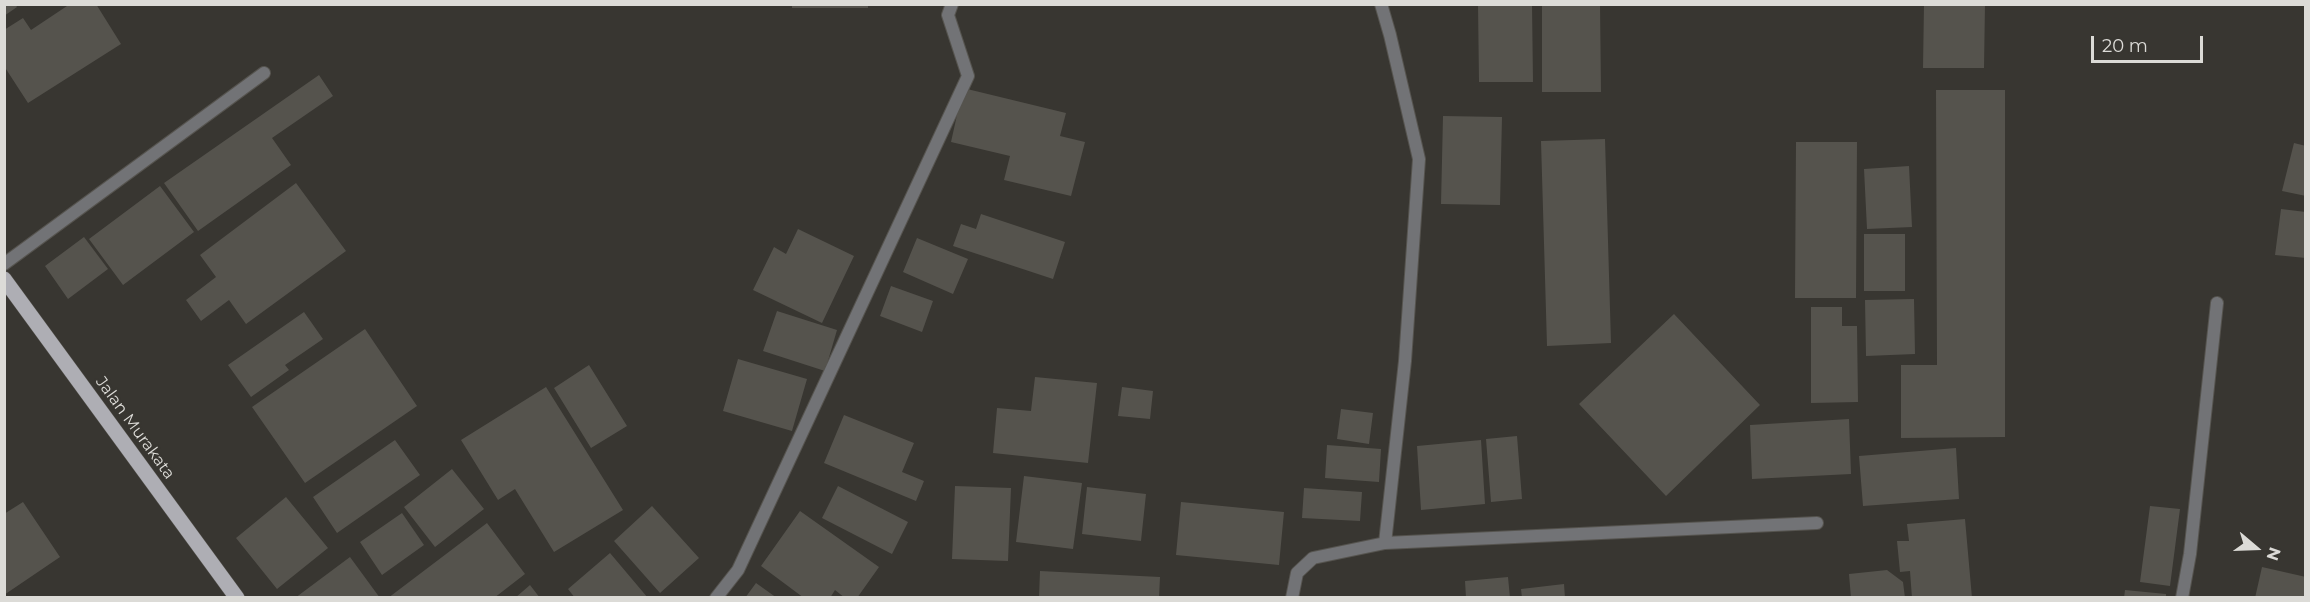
<!DOCTYPE html>
<style>
body{margin:0}
#map{position:relative;width:2310px;height:602px;overflow:hidden;background:#383631;font-family:Montserrat,sans-serif}
canvas{display:block}
.frame{position:absolute;inset:0;border:6px solid #dcdbd7;pointer-events:none}
.north{position:absolute;left:2226px;top:518px;width:60px;height:60px;-webkit-text-stroke:4px #383631;paint-order:stroke;rotate:109deg;font-size:16px;font-weight:700;line-height:24px;text-align:center;color:#dcdbd7}
.north::after{content:'';display:block;margin:auto;width:21px;height:27px;background:#dcdbd7;clip-path:polygon(50% 0,100% 100%,50% 72%,0 100%)}
.scale{position:absolute;left:2091px;top:36px;width:112px;height:27px;box-sizing:border-box;border:3px solid #dcdbd7;border-top:0;padding-left:8px;font-size:18px;line-height:21px;white-space:nowrap;color:#dcdbd7;-webkit-text-stroke:4px #383631;paint-order:stroke}
</style>
<div id="map">
<canvas width="2310" height="602"></canvas>
<div class="frame"></div>
<div class="north">N</div>
<div class="scale">20 m</div>
</div>
<script>
const ctx = document.querySelector('canvas').getContext('2d');
ctx.lineJoin = 'round';
function fillPath(path, color) { ctx.fillStyle = color; ctx.fill(path, 'evenodd'); }
function strokePath(path, color, width, dash) { ctx.strokeStyle = color; ctx.lineWidth = width; ctx.lineCap = dash ? 'butt' : 'round'; ctx.setLineDash(dash || []); ctx.stroke(path); }
function write(font, color, halo, rows, align = 'center') {
  ctx.font = font + ' Montserrat,sans-serif'; ctx.lineWidth = 4.5; ctx.setLineDash([]); ctx.textBaseline = 'middle'; ctx.strokeStyle = halo; ctx.fillStyle = color; for (const [text, x, y, turn = 0] of rows) {
    ctx.save(); ctx.translate(x, y); ctx.rotate((+turn || 0) * Math.PI / 180); ctx.textAlign = isNaN(turn) ? turn : align; if (halo) ctx.strokeText(text, 0, 0); ctx.fillText(text, 0, 0); ctx.restore();
  }
}
fillPath(new Path2D(`
 M 4,4 L 15,4 L 17,7 L 4,16 Z
 M 70,4 L 96,4 L 121,44 L 28,103 L 4,66 L 4,30 L 23,18 L 31,30 Z
 M 792,4 L 868,4 L 868,8 L 792,8 Z
 M 1478,4 L 1532,4 L 1533,82 L 1479,82 Z
 M 1542,4 L 1600,4 L 1601,92 L 1542,92 Z
 M 1924,4 L 1985,4 L 1984,68 L 1923,68 Z
 M 319,75 L 333,96 L 272,138 L 291,165 L 198,231 L 164,183 Z
 M 963,88 L 1066,113 L 1060,136 L 1085,142 L 1071,196 L 1004,180 L 1010,156 L 951,142 Z
 M 1936,90 L 2005,90 L 2005,437 L 1901,438 L 1901,365 L 1937,365 Z
 M 1443,116 L 1502,117 L 1500,205 L 1441,204 Z
 M 1605,139 L 1611,343 L 1547,346 L 1541,141 Z
 M 1796,142 L 1857,142 L 1856,298 L 1795,298 Z
 M 2294,143 L 2306,146 L 2306,196 L 2282,191 Z
 M 1909,166 L 1912,227 L 1867,229 L 1864,169 Z
 M 296,183 L 346,251 L 246,324 L 229,300 L 201,321 L 186,300 L 216,277 L 200,255 Z
 M 160,186 L 194,232 L 123,285 L 89,239 Z
 M 2281,209 L 2306,212 L 2306,258 L 2275,255 Z
 M 981,214 L 1065,242 L 1053,279 L 953,246 L 961,224 L 976,229 Z
 M 798,229 L 854,256 L 822,323 L 753,290 L 774,247 L 786,254 Z
 M 1864,234 L 1905,234 L 1905,291 L 1864,291 Z
 M 84,237 L 108,269 L 68,299 L 45,266 Z
 M 917,238 L 968,259 L 953,294 L 903,272 Z
 M 891,286 L 933,301 L 922,332 L 880,316 Z
 M 1914,299 L 1915,354 L 1866,356 L 1865,300 Z
 M 1811,307 L 1842,307 L 1842,326 L 1857,326 L 1858,402 L 1811,403 Z
 M 777,311 L 837,330 L 825,371 L 763,351 Z
 M 304,312 L 323,339 L 285,365 L 289,370 L 251,397 L 228,365 Z
 M 1674,314 L 1760,405 L 1666,496 L 1579,404 Z
 M 365,329 L 417,406 L 305,483 L 252,407 Z
 M 738,359 L 807,379 L 792,431 L 723,411 Z
 M 589,365 L 627,426 L 591,448 L 554,388 Z
 M 1035,377 L 1097,383 L 1088,463 L 993,453 L 997,408 L 1031,411 Z
 M 546,387 L 623,510 L 554,552 L 515,489 L 498,500 L 461,440 Z
 M 1122,387 L 1153,391 L 1150,419 L 1118,416 Z
 M 1341,409 L 1373,413 L 1369,444 L 1337,439 Z
 M 844,415 L 914,443 L 902,472 L 924,481 L 916,501 L 824,463 Z
 M 1849,419 L 1851,474 L 1752,479 L 1750,425 Z
 M 1517,436 L 1522,499 L 1491,502 L 1486,439 Z
 M 395,440 L 420,475 L 337,533 L 313,497 Z
 M 1481,440 L 1485,504 L 1421,510 L 1417,446 Z
 M 1327,445 L 1381,449 L 1379,482 L 1325,478 Z
 M 1956,448 L 1959,499 L 1863,506 L 1859,456 Z
 M 452,469 L 484,509 L 435,547 L 404,507 Z
 M 1024,476 L 1082,483 L 1073,549 L 1016,542 Z
 M 838,486 L 908,522 L 892,554 L 822,518 Z
 M 955,486 L 1011,488 L 1008,561 L 952,559 Z
 M 1087,487 L 1146,494 L 1141,541 L 1082,534 Z
 M 1304,488 L 1362,492 L 1360,521 L 1302,518 Z
 M 286,497 L 328,548 L 277,589 L 236,538 Z
 M 23,502 L 60,557 L 4,595 L 4,514 Z
 M 1181,502 L 1284,512 L 1279,565 L 1176,555 Z
 M 652,506 L 699,558 L 660,593 L 614,541 Z
 M 2150,506 L 2180,509 L 2170,586 L 2140,582 Z
 M 800,511 L 879,567 L 857,598 L 845,598 L 835,590 L 830,598 L 804,598 L 761,566 Z
 M 402,513 L 424,545 L 382,575 L 360,542 Z
 M 1965,519 L 1972,598 L 1912,598 L 1910,571 L 1900,572 L 1897,541 L 1909,541 L 1907,524 Z
 M 487,523 L 525,574 L 494,598 L 388,598 Z
 M 610,553 L 648,598 L 575,598 L 568,589 Z
 M 350,557 L 380,598 L 295,598 Z
 M 2262,567 L 2306,577 L 2306,598 L 2255,598 Z
 M 1887,570 L 1903,582 L 1905,598 L 1851,598 L 1849,574 Z
 M 1040,571 L 1160,577 L 1159,598 L 1039,598 Z
 M 1508,577 L 1510,598 L 1466,598 L 1465,581 Z
 M 756,583 L 777,598 L 745,598 Z
 M 1564,584 L 1565,598 L 1522,598 L 1521,589 Z
 M 530,585 L 540,598 L 515,598 Z
 M 2125,590 L 2166,594 L 2166,598 L 2124,598 Z`), '#55534d');
const minor = new Path2D(`
 M 1381,4 L 1390,35 L 1419,159 L 1405,361 L 1385,543
 M 4,264 L 264,73
 M 716,598 L 738,570 L 968,76 L 948,15 L 952,4
 M 1292,598 L 1297,573 L 1313,558 L 1385,543 L 1817,523
 M 2182,598 L 2190,554 L 2217,303`);
const primary = new Path2D(`
 M 4,279 L 237,598`);
strokePath(minor, '#56544f', 14);
strokePath(primary, '#56544f', 16);
strokePath(minor, '#727376', 12);
strokePath(primary, '#aeaeb4', 15);
write('16px', '#dcdbd7', '#383631', [
 ["Jalan Murakata",135,428,54]
]);
</script>
